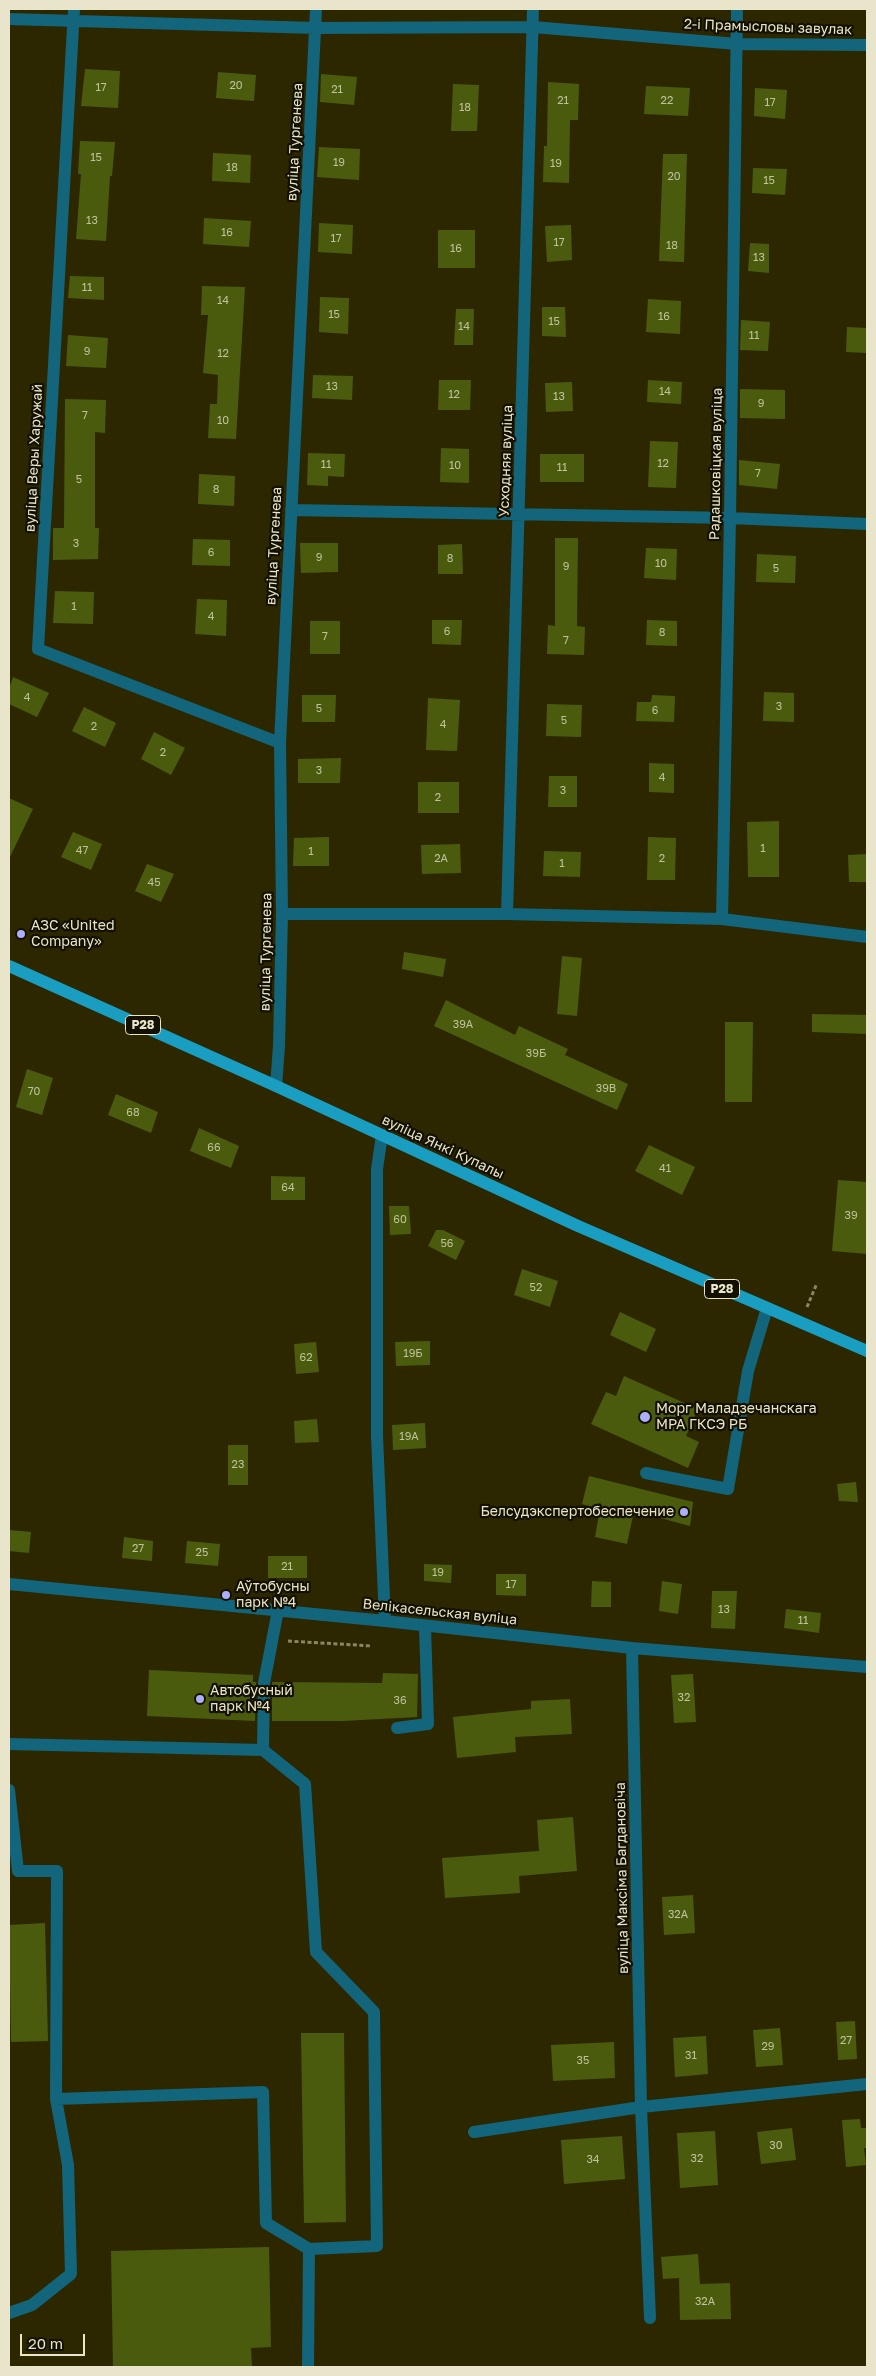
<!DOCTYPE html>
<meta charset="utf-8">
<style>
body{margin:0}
#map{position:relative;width:876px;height:2376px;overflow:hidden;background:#2d2700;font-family:"Golos Text",sans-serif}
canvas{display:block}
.frame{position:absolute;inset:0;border:10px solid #e8e5ca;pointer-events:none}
.scale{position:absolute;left:20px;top:2334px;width:65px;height:22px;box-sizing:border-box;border:2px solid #e8e5ca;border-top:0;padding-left:6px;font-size:15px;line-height:18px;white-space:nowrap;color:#e8e5ca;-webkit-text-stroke:4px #131000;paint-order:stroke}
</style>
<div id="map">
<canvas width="876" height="2376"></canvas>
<div class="frame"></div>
<div class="scale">20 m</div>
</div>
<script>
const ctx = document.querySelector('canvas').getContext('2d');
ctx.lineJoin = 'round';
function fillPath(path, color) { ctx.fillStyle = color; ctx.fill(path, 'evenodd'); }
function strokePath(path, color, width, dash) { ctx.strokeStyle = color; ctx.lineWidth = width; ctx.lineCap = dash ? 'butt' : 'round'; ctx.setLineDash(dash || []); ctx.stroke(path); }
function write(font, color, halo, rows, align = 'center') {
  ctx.font = font + ' "Golos Text",sans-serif'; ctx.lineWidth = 4.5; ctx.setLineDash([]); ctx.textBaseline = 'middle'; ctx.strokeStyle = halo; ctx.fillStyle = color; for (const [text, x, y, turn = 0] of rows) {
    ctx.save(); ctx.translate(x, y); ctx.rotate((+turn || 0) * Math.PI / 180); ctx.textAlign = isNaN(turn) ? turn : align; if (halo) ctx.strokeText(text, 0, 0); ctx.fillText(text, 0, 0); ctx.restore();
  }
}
fillPath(new Path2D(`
 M 85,69 L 120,71 L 118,108 L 81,106 Z
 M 218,72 L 256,75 L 254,101 L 216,98 Z
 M 321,74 L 357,77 L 354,105 L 320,102 Z
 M 548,82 L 579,84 L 578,120 L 570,120 L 569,183 L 543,182 L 544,146 L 547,146 Z
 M 453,84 L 479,85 L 477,131 L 451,131 Z
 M 646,86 L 690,88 L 688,116 L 644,114 Z
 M 755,88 L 787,90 L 785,119 L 754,116 Z
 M 80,141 L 115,142 L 112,176 L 110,176 L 106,241 L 76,239 L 81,174 L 78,174 Z
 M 319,147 L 360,149 L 359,180 L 317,177 Z
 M 213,153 L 251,155 L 250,183 L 212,181 Z
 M 663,154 L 687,154 L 684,262 L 659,261 Z
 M 753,168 L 787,169 L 785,195 L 752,193 Z
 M 204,218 L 251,221 L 249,247 L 203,244 Z
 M 319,223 L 353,225 L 352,254 L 318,252 Z
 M 571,225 L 572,260 L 547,262 L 545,226 Z
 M 438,230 L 475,230 L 475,268 L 438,268 Z
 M 750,243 L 769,244 L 769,273 L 748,271 Z
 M 70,276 L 104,277 L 104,300 L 68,298 Z
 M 202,286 L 245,287 L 236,439 L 208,438 L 210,404 L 217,404 L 218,375 L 203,373 L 208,315 L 201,315 Z
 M 320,297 L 349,298 L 348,334 L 319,332 Z
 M 648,299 L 681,301 L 680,334 L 646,332 Z
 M 542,307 L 565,307 L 566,337 L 542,336 Z
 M 456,309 L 474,309 L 473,345 L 454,345 Z
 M 741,320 L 770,322 L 768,351 L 740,350 Z
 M 847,327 L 867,328 L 867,353 L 846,352 Z
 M 68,335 L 108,338 L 106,368 L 66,366 Z
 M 313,375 L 353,376 L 352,400 L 312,398 Z
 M 439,380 L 471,380 L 470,410 L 438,410 Z
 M 648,380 L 682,382 L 681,404 L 647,402 Z
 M 572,382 L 573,411 L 546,412 L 545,383 Z
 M 740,389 L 785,390 L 785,419 L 740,418 Z
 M 65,399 L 106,400 L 105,433 L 95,432 L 95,528 L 99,528 L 98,559 L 53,560 L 53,528 L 64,528 Z
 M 650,441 L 678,442 L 676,488 L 648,487 Z
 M 441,448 L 469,449 L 469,483 L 440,482 Z
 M 308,453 L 345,454 L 344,477 L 328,476 L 328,486 L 307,485 Z
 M 540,454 L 584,454 L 584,482 L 540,482 Z
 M 739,460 L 780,464 L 777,489 L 739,485 Z
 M 199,474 L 235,476 L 234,506 L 198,504 Z
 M 555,538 L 578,538 L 577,626 L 585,627 L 584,655 L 547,654 L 548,625 L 555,626 Z
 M 193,539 L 230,540 L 230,566 L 192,565 Z
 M 300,543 L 338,543 L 338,572 L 301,573 Z
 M 462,544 L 463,574 L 438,574 L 438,545 Z
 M 646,548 L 677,549 L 676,580 L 644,578 Z
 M 757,554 L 796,556 L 795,583 L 756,582 Z
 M 55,591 L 94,592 L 93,624 L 53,623 Z
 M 197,599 L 227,600 L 226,636 L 195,634 Z
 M 432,620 L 462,620 L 461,645 L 432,644 Z
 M 647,620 L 677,621 L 677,646 L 646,645 Z
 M 310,621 L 340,621 L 340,654 L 310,654 Z
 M 13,677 L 49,693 L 37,717 L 9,704 L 9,689 Z
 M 764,692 L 794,693 L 794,722 L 763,721 Z
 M 302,695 L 336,695 L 335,722 L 302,722 Z
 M 652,695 L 675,696 L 674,722 L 636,721 L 637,702 L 651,702 Z
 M 428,698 L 460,700 L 457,751 L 426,750 Z
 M 547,704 L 582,705 L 581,737 L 546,736 Z
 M 84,707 L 116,723 L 105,747 L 72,731 Z
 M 154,732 L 185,748 L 171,775 L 141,759 Z
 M 341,758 L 340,783 L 298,783 L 298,759 Z
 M 649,763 L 674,764 L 674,793 L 649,792 Z
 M 549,776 L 577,776 L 577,807 L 548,807 Z
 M 418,782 L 459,782 L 459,813 L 418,813 Z
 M 9,798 L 33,809 L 9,859 Z
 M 779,821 L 779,877 L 748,877 L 747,822 Z
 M 73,832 L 102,844 L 91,870 L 61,857 Z
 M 329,837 L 329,866 L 293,866 L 294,838 Z
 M 648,837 L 676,838 L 675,880 L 647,880 Z
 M 460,844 L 461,873 L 422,874 L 421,845 Z
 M 544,851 L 581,852 L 580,877 L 543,876 Z
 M 867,854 L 867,882 L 849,882 L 848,855 Z
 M 147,864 L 174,874 L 161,902 L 135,891 Z
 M 404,952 L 446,959 L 443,977 L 402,969 Z
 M 562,956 L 582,958 L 577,1016 L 557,1014 Z
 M 446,1000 L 515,1035 L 519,1026 L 568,1049 L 565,1055 L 628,1084 L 617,1110 L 434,1026 Z
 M 812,1014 L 867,1015 L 867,1034 L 812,1032 Z
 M 725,1022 L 753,1022 L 752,1102 L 725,1102 Z
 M 27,1069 L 53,1078 L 42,1115 L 16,1107 Z
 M 116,1094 L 158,1112 L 151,1133 L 108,1115 Z
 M 199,1128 L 239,1146 L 231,1168 L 190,1151 Z
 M 649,1145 L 695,1167 L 682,1195 L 635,1171 Z
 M 271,1176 L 305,1177 L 305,1200 L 271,1200 Z
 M 838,1180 L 867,1182 L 867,1254 L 832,1251 Z
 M 389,1206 L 409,1206 L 411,1234 L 390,1235 Z
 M 436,1230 L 443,1230 L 465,1241 L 456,1260 L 428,1246 Z
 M 522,1269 L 558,1281 L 550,1307 L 514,1295 Z
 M 620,1312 L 656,1329 L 646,1352 L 610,1335 Z
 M 430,1341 L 430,1365 L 396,1366 L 395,1342 Z
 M 316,1342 L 319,1372 L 296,1374 L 294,1344 Z
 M 624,1376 L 698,1409 L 686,1436 L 699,1442 L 688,1468 L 591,1424 L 606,1392 L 616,1396 Z
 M 317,1419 L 319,1442 L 295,1443 L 294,1421 Z
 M 425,1423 L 426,1448 L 393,1450 L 392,1425 Z
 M 228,1445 L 248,1445 L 248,1485 L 228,1485 Z
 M 589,1476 L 693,1502 L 690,1526 L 634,1511 L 627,1544 L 595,1537 L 600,1509 L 582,1504 Z
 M 856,1482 L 858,1502 L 839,1501 L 837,1484 Z
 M 9,1530 L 31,1532 L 29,1553 L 9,1551 Z
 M 124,1537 L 153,1541 L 152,1561 L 122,1558 Z
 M 187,1541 L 220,1544 L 218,1566 L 185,1563 Z
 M 268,1556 L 307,1556 L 307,1578 L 268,1578 Z
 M 424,1564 L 452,1565 L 451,1583 L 424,1581 Z
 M 496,1574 L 526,1574 L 526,1596 L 496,1595 Z
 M 592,1581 L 611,1582 L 611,1607 L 591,1607 Z
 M 662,1581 L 682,1584 L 678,1614 L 659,1611 Z
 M 712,1591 L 737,1591 L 735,1629 L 711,1628 Z
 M 786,1609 L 821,1613 L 819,1633 L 784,1628 Z
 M 149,1670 L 253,1675 L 253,1682 L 256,1682 L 255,1721 L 147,1716 Z
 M 383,1673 L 418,1674 L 417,1717 L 343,1721 L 272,1721 L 272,1682 L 382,1683 Z
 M 693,1674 L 696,1722 L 674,1723 L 671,1675 Z
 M 570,1699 L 572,1734 L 515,1737 L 516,1752 L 457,1758 L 453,1717 L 531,1709 L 531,1701 Z
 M 573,1817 L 577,1871 L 519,1876 L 520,1893 L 445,1898 L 442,1858 L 539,1851 L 537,1820 Z
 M 693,1895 L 695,1933 L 664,1935 L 662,1897 Z
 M 45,1923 L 48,2041 L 11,2042 L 9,1925 Z
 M 855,2021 L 857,2059 L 838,2060 L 836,2022 Z
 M 780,2028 L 783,2065 L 756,2067 L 753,2030 Z
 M 301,2033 L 344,2033 L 346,2222 L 304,2223 Z
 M 706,2036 L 708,2074 L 675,2077 L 673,2038 Z
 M 614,2042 L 615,2078 L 553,2081 L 551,2045 Z
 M 860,2119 L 861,2128 L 867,2128 L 867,2148 L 864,2148 L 866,2165 L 846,2167 L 842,2120 Z
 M 792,2128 L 796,2160 L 761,2164 L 757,2132 Z
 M 715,2131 L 718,2185 L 680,2188 L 677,2133 Z
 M 622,2136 L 625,2179 L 564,2184 L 561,2140 Z
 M 269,2247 L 271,2347 L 251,2348 L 252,2367 L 113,2367 L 111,2251 Z
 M 698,2254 L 700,2284 L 730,2283 L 731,2319 L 680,2320 L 679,2278 L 663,2279 L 661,2257 Z`), '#4a5b0e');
strokePath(new Path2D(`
 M 807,1307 L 817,1283
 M 288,1641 L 372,1646`), '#8b8766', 3, [4, 2.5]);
strokePath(new Path2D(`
 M 74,9 L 38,649 L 280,743
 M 9,19 L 316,28 L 533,27 L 737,44 L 867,45
 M 291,510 L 730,518 L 867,524
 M 282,914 L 507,914 L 722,919 L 867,937
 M 507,914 L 533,9
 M 722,919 L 730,518 L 737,9
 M 276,1086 L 279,1046 L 282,914 L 280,743 L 316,9
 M 382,1135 L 377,1169 L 377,1436 L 385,1621
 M 646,1473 L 728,1489 L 748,1371 L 767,1308
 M 9,1584 L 385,1621 L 632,1648 L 867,1667
 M 632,1648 L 641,2107 L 867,2084
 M 397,1728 L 428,1724 L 425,1626
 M 9,1744 L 263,1750 L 264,1683 L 278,1610
 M 263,1750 L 305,1784 L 316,1952 L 374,2012 L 377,2246 L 309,2249
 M 9,1790 L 18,1871 L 57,1871 L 56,2099
 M 474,2132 L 641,2107 L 650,2318
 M 9,2313 L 32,2305 L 71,2274 L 68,2165 L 56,2099 L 263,2092 L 266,2223 L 309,2249 L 308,2367`), '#13657c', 12);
strokePath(new Path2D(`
 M 9,966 L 276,1086 L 578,1226 L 867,1351`), '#199ec1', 12);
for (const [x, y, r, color] of [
 [21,934,5,"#acaffb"],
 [645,1417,6,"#acaffb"],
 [684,1512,5,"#acaffb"],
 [226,1595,5,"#acaffb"],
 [200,1699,5,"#acaffb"]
]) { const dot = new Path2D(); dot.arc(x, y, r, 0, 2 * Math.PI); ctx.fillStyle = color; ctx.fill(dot); strokePath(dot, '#131000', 2); }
write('11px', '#c0c29b', null, [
 ["20",236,86],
 ["17",101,88],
 ["21",337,90],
 ["21",563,101],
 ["22",667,101],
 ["17",770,103],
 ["18",465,108],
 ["15",96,158],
 ["19",339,163],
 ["19",556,164],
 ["18",232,168],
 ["20",674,177],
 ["15",769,181],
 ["13",92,221],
 ["16",227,233],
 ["17",336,239],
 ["17",559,243],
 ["18",672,246],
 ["16",456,249],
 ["13",759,258],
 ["11",87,288],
 ["14",223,301],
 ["15",334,315],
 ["16",664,317],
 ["15",554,322],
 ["14",464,327],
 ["11",754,336],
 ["9",87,352],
 ["12",223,354],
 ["13",332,387],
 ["14",665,392],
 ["12",454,395],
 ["13",559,397],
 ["9",761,404],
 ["7",85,416],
 ["10",223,421],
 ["12",663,464],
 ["11",326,465],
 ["10",455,466],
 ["11",562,468],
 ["7",758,474],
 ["5",79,480],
 ["8",216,490],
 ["3",76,544],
 ["6",211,553],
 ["9",319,558],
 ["8",450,559],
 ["10",661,564],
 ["9",566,567],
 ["5",776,569],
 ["1",74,607],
 ["4",211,617],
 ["6",447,632],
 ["8",662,633],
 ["7",325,637],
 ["7",566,641],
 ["4",27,698],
 ["3",779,707],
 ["5",319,709],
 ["6",655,711],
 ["5",564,721],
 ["4",443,725],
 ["2",94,727],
 ["2",163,753],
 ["3",319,771],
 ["4",662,778],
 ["3",563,791],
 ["2",438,798],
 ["1",763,849],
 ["47",82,851],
 ["1",311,852],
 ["2А",441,859],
 ["2",662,859],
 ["1",562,864],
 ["45",154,883],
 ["39А",463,1025],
 ["39Б",536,1054],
 ["39В",606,1089],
 ["70",34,1092],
 ["68",133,1113],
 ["66",214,1148],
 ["41",665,1169],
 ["64",288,1188],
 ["39",851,1216],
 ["60",400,1220],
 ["56",447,1244],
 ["52",536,1288],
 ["19Б",413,1354],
 ["62",306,1358],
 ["19А",409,1437],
 ["23",238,1465],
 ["27",138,1549],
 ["25",202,1553],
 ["21",287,1567],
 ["19",438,1573],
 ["17",511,1585],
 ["13",724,1610],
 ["11",803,1621],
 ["32",684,1698],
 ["36",400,1701],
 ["32А",678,1915],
 ["27",846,2041],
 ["29",768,2047],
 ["31",691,2056],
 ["35",583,2061],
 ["30",776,2146],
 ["32",697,2159],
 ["34",593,2160],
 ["32А",705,2302]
]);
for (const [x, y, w] of [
 [143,1025,35],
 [722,1289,35]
]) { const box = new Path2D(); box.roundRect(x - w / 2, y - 9.5, w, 19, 4); ctx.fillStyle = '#131000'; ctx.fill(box); strokePath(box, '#e8e5ca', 1); }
write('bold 12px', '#e8e5ca', null, [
 ["Р28",143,1025],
 ["Р28",722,1289]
]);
write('14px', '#e8e5ca', '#131000', [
 ["2-і Прамысловы завулак",768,27,2],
 ["вуліца Тургенева",295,142,-87],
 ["вуліца Веры Харужай",34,458,-87],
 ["Усходняя вуліца",506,461,-88],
 ["Радашковіцкая вуліца",716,464,-89],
 ["вуліца Тургенева",274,546,-87],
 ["вуліца Тургенева",266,952,-89],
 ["вуліца Янкі Купалы",443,1147,25],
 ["Велікасельская вуліца",440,1612,6],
 ["вуліца Максіма Багдановіча",622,1878,-91]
]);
write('14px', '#e8e5ca', '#131000', [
 ["АЗС «United",31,926],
 ["Company»",31,942],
 ["Морг Маладзечанскага",656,1409],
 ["МРА ГКСЭ РБ",656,1425],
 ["Белсудэкспертобеспечение",674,1512,"right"],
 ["Аўтобусны",236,1587],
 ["парк №4",236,1603],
 ["Автобусный",210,1691],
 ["парк №4",210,1707]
], 'left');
</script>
